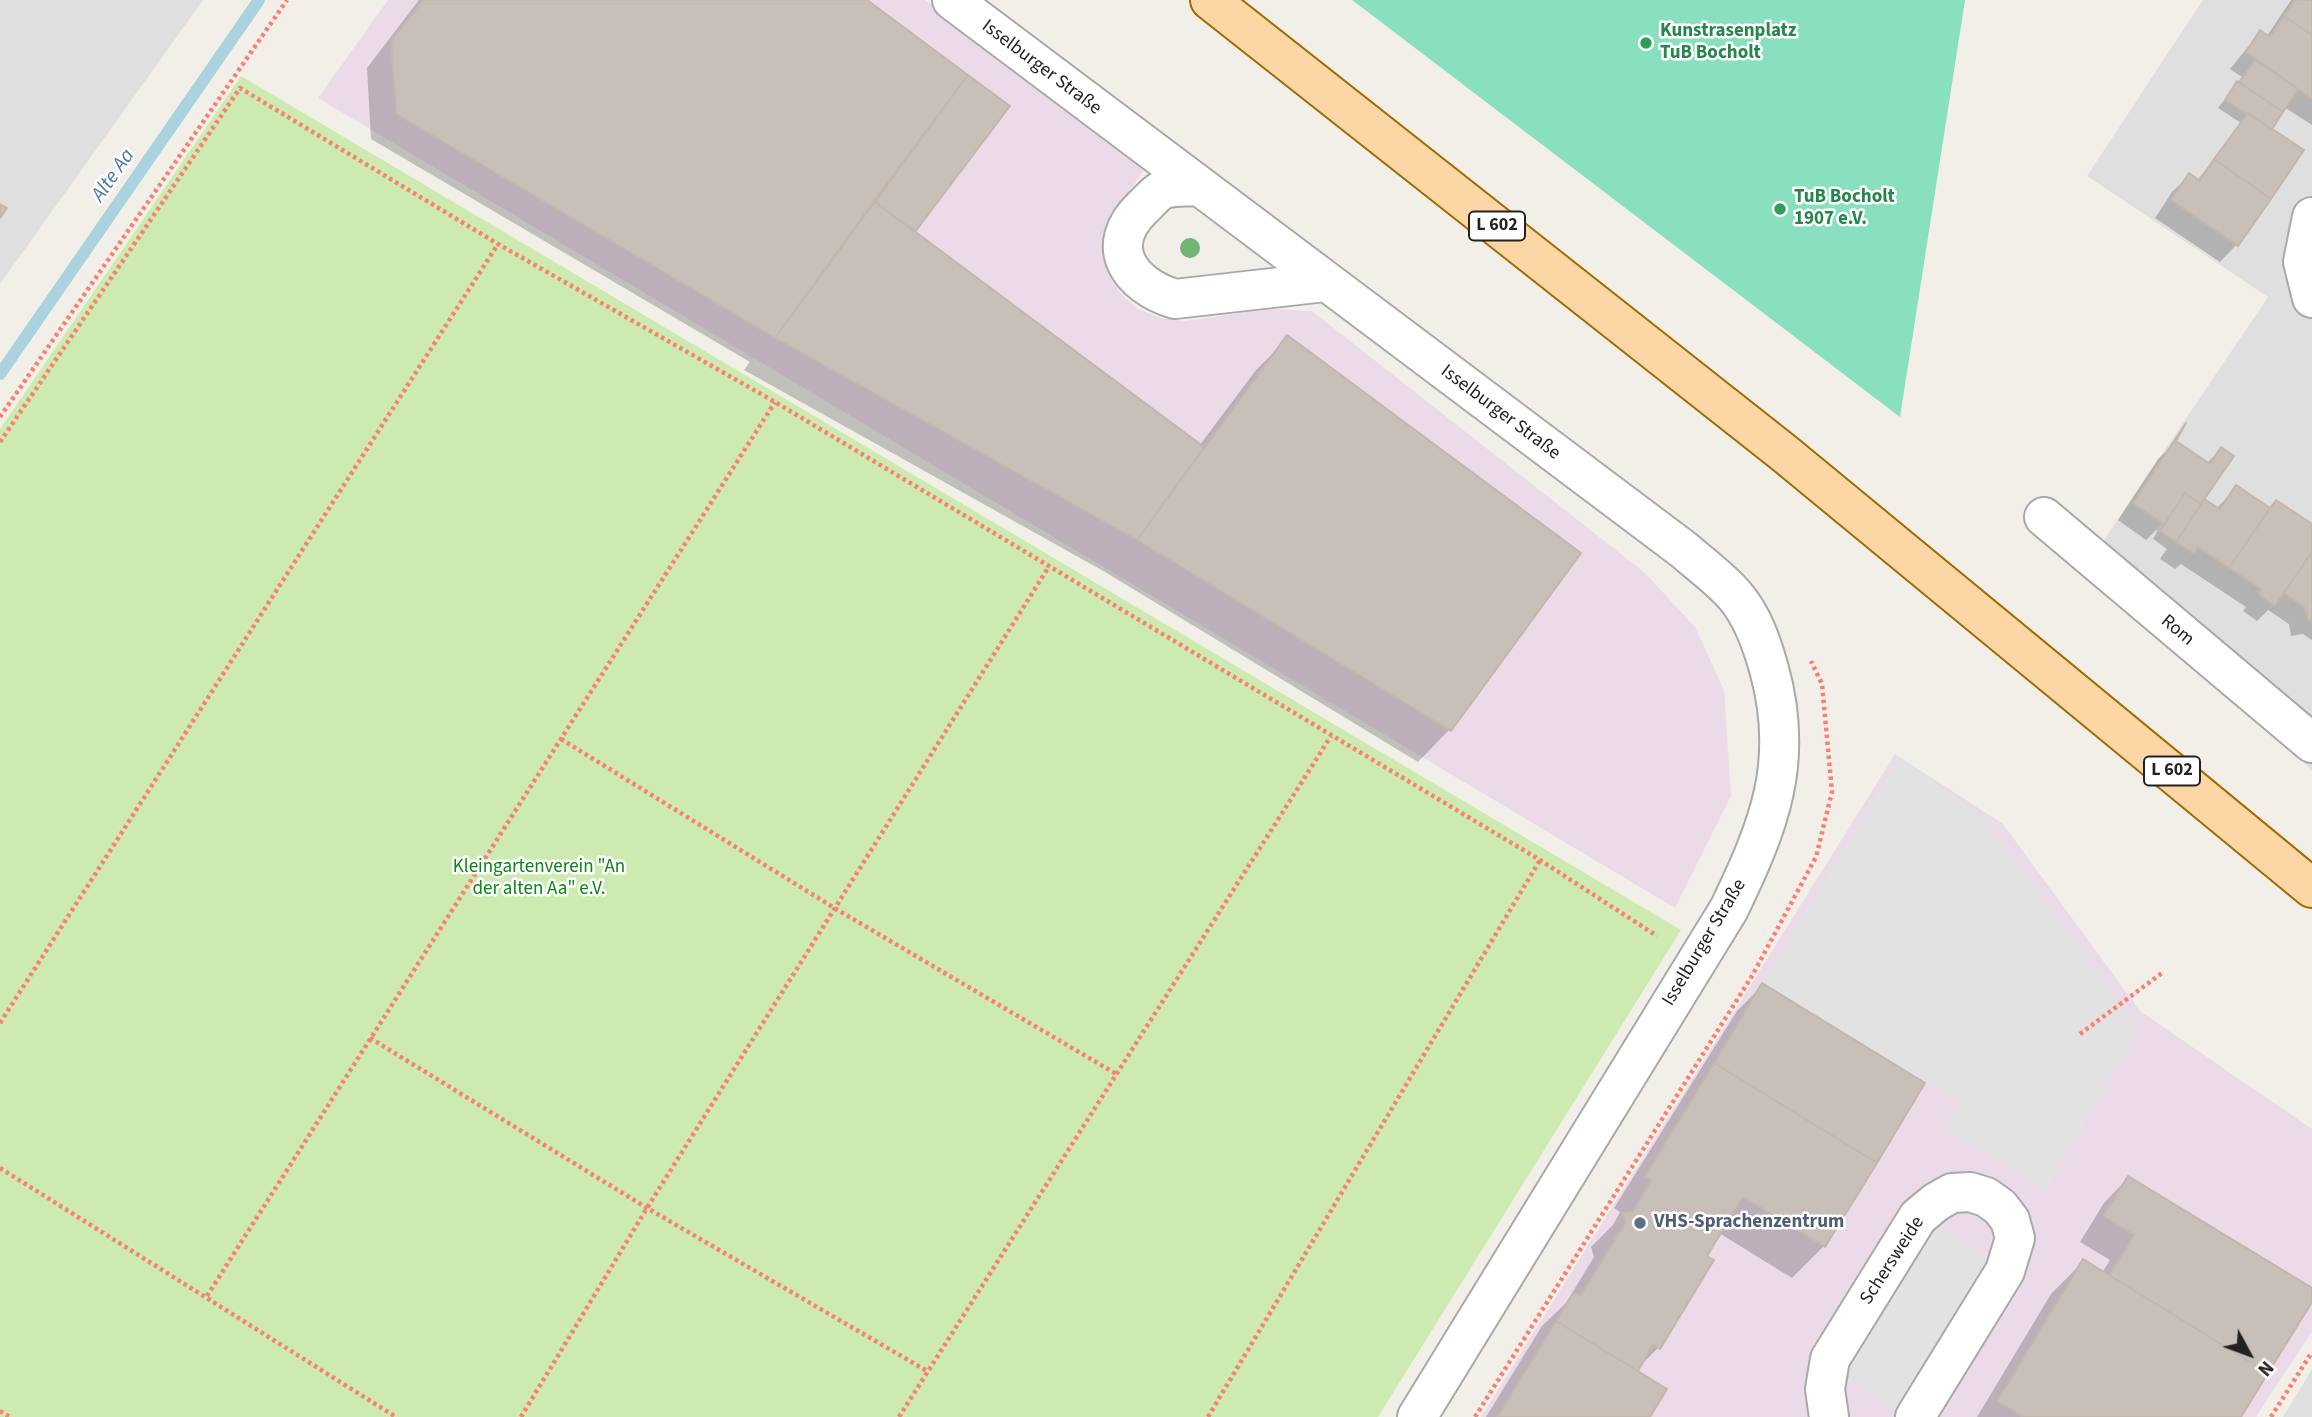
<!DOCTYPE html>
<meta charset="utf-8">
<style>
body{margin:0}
#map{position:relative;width:2312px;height:1417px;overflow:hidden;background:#f2efe9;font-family:"Source Sans 3",sans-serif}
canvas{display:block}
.north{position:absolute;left:2214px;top:1319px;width:70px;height:70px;-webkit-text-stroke:5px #fff;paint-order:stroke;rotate:131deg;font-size:19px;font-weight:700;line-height:28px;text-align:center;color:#222}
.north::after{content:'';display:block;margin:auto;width:24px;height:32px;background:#222;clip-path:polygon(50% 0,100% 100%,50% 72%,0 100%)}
</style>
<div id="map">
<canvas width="2312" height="1417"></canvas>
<div class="north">N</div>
</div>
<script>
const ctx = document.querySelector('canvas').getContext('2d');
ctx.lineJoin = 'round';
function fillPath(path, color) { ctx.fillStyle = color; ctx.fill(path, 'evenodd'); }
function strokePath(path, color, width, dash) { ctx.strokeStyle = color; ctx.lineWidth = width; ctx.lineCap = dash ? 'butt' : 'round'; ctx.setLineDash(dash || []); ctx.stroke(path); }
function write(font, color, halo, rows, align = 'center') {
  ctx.font = font + ' "Source Sans 3",sans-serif'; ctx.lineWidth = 5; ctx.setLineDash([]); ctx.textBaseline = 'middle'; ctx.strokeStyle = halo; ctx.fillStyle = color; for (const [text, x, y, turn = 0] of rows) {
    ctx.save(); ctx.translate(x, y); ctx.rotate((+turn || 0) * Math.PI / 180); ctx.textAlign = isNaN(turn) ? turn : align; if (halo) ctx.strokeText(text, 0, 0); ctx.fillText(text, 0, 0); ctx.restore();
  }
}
fillPath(new Path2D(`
 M 0,0 L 203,0 L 0,284 Z
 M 2203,0 L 2312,0 L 2312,770 L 2085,568 L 2268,297 L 2087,176 Z
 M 2312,1369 L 2312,1417 L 2283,1417 Z`), '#e0dfdf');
fillPath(new Path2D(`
 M 388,0 L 925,0 L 1149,163 L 1106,226 L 1104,249 L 1109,275 L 1120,293 L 1138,309 L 1161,318 L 1185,321 L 1267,309 L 1312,311 L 1645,573 L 1695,627 L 1724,690 L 1731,796 L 1675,908 L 318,98 Z
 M 1895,754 L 2003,824 L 2140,1011 L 2312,1129 L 2312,1331 L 2256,1417 L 1481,1417 Z`), '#ebdbe8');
fillPath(new Path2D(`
 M 241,76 L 1681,930 L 1378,1417 L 0,1417 L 0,429 Z`), '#cdebb0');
fillPath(new Path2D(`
 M 1352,0 L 1965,0 L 1900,417 Z`), '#88e0be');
fillPath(new Path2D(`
 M 1900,757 L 1980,814 L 2139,1029 L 2046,1190 L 1944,1127 L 1960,1102 L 1762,983 Z
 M 1937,1225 L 1989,1257 L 1896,1409 L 1843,1377 Z`), '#e2e2e2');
fillPath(new Path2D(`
 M 419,0 L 864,0 L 913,232 L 1199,446 L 1256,370 L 1288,338 L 1450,729 L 1418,762 L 1105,572 L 744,370 L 750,362 L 371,139 L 367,68 Z
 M 2291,0 L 2312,0 L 2312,125 L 2284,107 L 2270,130 L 2301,151 L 2236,245 L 2220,262 L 2155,218 L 2172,192 L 2189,176 L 2197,181 L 2241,123 L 2218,108 L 2242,77 L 2230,69 L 2260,32 L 2267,36 Z
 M 2175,443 L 2206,464 L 2221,449 L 2202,500 L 2216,509 L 2236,488 L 2269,510 L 2276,502 L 2312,526 L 2312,640 L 2303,634 L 2291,636 L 2289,624 L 2268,610 L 2257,621 L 2243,611 L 2246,607 L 2181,564 L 2175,569 L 2160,559 L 2167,549 L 2153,539 L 2160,526 L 2146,540 L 2118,520 L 2158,459 Z
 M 1762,986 L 1824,1246 L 1792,1278 L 1719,1233 L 1705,1257 L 1711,1261 L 1658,1348 L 1635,1371 L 1648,1417 L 1486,1417 L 1542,1326 L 1566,1303 L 1594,1257 L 1591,1247 L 1613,1225 L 1620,1212 L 1614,1208 L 1737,1011 Z
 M 2128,1178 L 2312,1290 L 2312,1299 L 2239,1417 L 1977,1417 L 2051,1294 L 2083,1262 L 2102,1273 L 2110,1260 L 2080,1242 L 2104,1203 Z`), '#0003');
strokePath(new Path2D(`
 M 0,374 L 259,0`), '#aad3df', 12);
const building = new Path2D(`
 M 423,0 L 867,0 L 968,75 L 775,338 L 396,114 L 391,41 Z
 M 2295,0 L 2312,0 L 2312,35 L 2284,16 Z
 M 2284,16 L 2312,35 L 2312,99 L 2246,52 L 2260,30 L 2270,37 Z
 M 2255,60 L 2298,89 L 2283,112 L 2239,82 Z
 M 968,75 L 1010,106 L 915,232 L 874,201 Z
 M 2237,81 L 2283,112 L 2272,129 L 2225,100 Z
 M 2248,113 L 2304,150 L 2271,199 L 2214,159 Z
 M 2214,159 L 2271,199 L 2238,246 L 2171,200 L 2189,173 L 2200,181 Z
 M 874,201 L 1204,447 L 1137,540 L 775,338 Z
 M 0,204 L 7,208 L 0,218 Z
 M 1287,335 L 1581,553 L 1451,731 L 1137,540 Z
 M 2186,423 L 2176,441 L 2210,464 L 2221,447 L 2234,456 L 2201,504 L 2185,493 L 2160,531 L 2157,529 L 2162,523 L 2133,503 Z
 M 2236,485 L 2270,508 L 2229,568 L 2198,547 L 2194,554 L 2176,542 L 2204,499 L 2220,509 Z
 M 2185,493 L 2201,504 L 2176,542 L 2160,531 Z
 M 2276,500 L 2312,524 L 2312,552 L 2275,606 L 2258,594 L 2261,589 L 2229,568 Z
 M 2312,552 L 2312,620 L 2308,620 L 2305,608 L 2284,593 Z
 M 1762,983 L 1925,1083 L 1877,1163 L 1714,1063 Z
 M 1714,1063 L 1877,1163 L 1825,1247 L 1743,1197 L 1707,1256 L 1714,1260 L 1660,1349 L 1653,1345 L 1638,1371 L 1556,1321 L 1574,1292 L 1580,1296 L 1625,1223 L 1622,1213 L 1633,1211 L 1651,1180 L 1645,1176 Z
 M 2128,1176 L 2312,1288 L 2312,1302 L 2268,1373 L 2109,1275 L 2134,1235 L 2103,1216 Z
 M 2083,1259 L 2268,1373 L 2241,1417 L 2023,1417 L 1997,1401 Z
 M 1556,1321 L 1667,1389 L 1650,1417 L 1497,1417 Z`);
fillPath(building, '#c7bfb8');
strokePath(building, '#c4b6ab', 2);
const street = new Path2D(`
 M 952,0 L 1684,550 C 1701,565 1722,580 1736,597 C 1753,617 1762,644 1769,669 C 1795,762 1769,826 1729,909 L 1417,1417
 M 1196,186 C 1186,187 1173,186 1164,189 C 1156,192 1149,202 1143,207 C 1102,246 1129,285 1175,299 L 1325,282
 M 2312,217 L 2303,262 L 2312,298
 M 2044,517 L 2312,743
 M 1829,1417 L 1825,1389 L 1830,1359 L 1918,1217 L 1936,1202 L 1952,1193 L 1970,1192 L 1986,1197 L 2000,1207 L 2010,1220 L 2015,1238 L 2005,1271 L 1915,1417`);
const primary = new Path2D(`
 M 1210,0 L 1784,453 L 2312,888`);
strokePath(street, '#a9a9a9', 42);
strokePath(primary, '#a06b00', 42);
strokePath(new Path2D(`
 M 0,417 L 287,0
 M 0,442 L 240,88 L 498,244 L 775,402 L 1540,860 L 1657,936
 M 561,739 L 836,909 L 1118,1075
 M 0,1023 L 498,244
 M 2080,1034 L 2162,973
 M 370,1038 L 647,1208 L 927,1371
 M 0,1168 L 396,1417
 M 207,1296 L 775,402
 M 0,1411 L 10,1417
 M 521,1417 L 647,1208 L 1048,568
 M 899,1417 L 1331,736
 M 1208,1417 L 1540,860
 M 1475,1417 L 1752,976 L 1816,857 L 1832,792 L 1822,684 L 1811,661
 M 2271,1417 L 2312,1352`), '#fa8072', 4.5, [3.5, 3.5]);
strokePath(street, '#fff', 38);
strokePath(primary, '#fcd6a4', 38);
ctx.fillStyle = '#74b475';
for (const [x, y] of [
 [1190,248]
]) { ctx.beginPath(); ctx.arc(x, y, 10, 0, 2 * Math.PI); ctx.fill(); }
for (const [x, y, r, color] of [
 [1646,43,7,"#2e9e5b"],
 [1780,209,7,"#2e9e5b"],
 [1640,1223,7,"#5c6f8a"]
]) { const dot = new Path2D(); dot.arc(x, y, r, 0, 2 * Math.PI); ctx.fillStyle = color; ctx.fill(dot); strokePath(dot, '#fff', 2.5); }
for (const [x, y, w] of [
 [1497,226,56],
 [2172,771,56]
]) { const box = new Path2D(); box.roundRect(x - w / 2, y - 14.5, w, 29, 5); ctx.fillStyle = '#fff'; ctx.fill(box); strokePath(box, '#222', 2); }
write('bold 18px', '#222', null, [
 ["L 602",1497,226],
 ["L 602",2172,771]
]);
write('bold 19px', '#27864d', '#fff', [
 ["Kunstrasenplatz",1660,32],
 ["TuB Bocholt",1660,54],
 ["TuB Bocholt",1794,198],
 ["1907 e.V.",1794,220]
], 'left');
write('19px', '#222', '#fff', [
 ["Isselburger Straße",1041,68,37],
 ["Isselburger Straße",1500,413,37],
 ["Rom",2177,631,40],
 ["Isselburger Straße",1705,943,-59],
 ["Schersweide",1893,1261,-57]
]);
write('19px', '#0c8416', '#fff', [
 ["Kleingartenverein \"An",539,868],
 ["der alten Aa\" e.V.",539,890]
]);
write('bold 19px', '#4e5e75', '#fff', [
 ["VHS-Sprachenzentrum",1654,1223]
], 'left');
write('italic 21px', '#4a7aab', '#fff', [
 ["Alte Aa",114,176,-55]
]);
</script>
